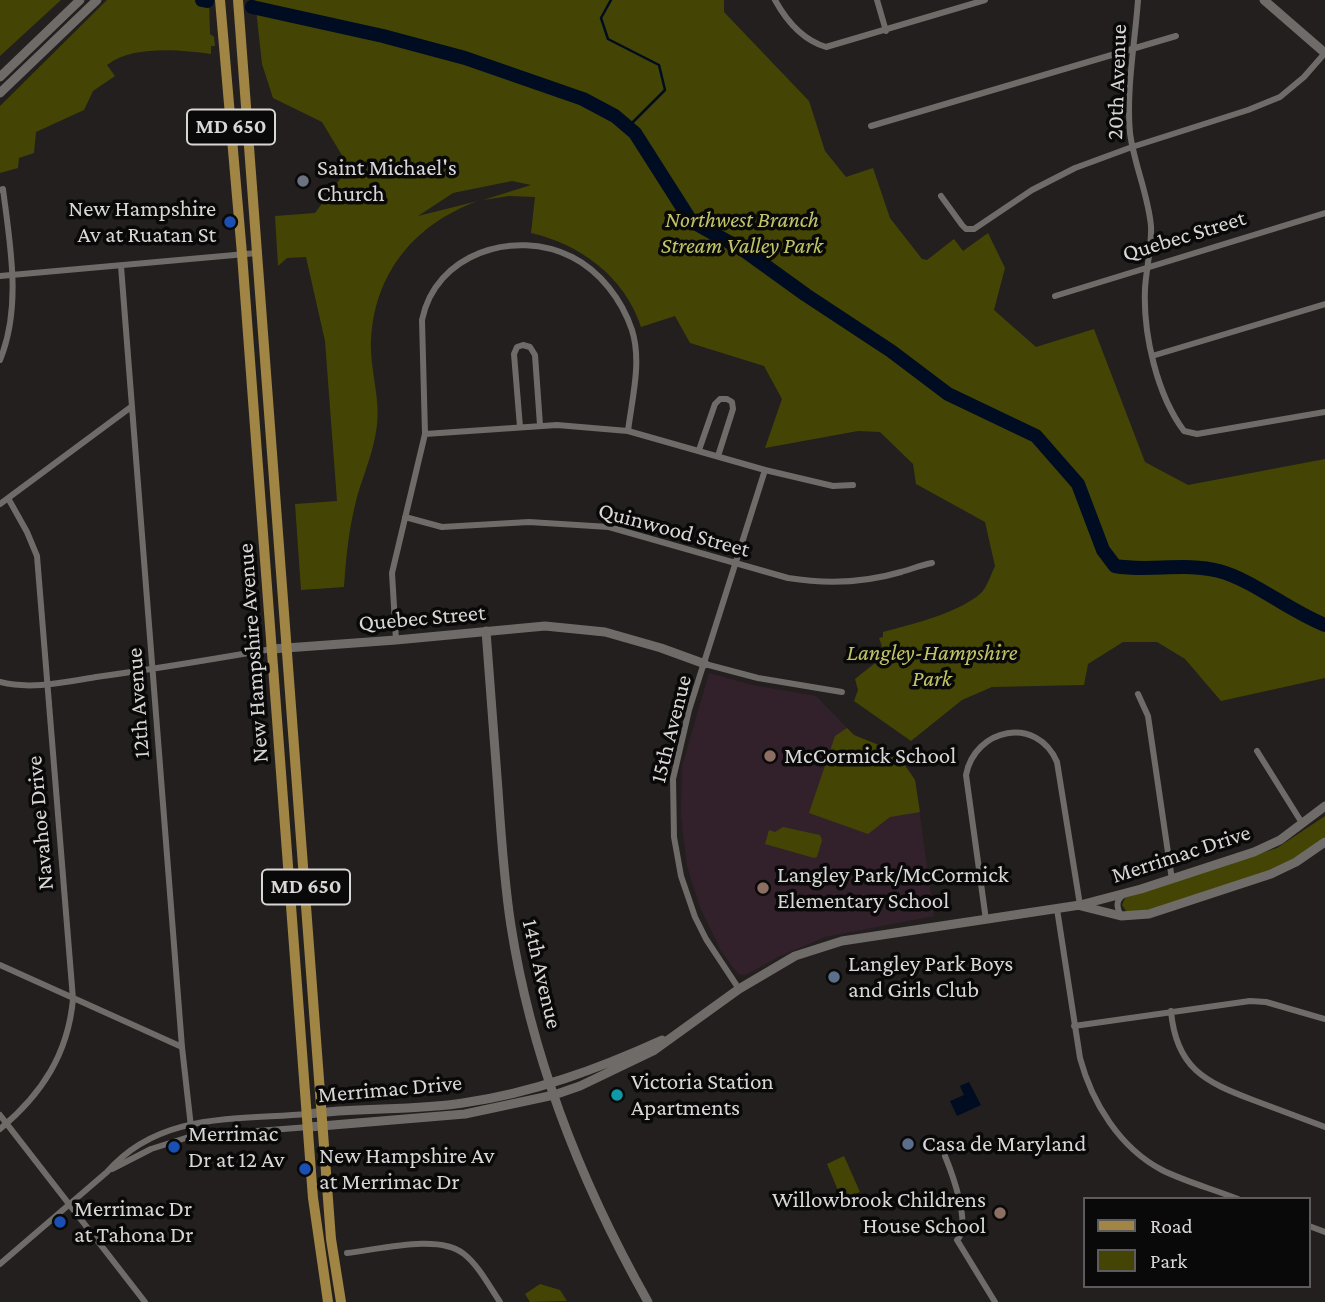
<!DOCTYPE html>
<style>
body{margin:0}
#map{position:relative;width:1325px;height:1302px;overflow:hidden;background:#221f1e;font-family:"Crimson Pro",serif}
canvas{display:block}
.legend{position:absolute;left:1083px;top:1197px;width:228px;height:91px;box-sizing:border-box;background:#0a0909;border:2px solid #5d5b5b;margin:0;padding:9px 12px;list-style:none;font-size:21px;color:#d9d7d6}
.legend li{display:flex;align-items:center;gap:14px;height:35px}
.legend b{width:35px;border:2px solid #5d5b5b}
</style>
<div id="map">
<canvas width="1325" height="1302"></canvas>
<ul class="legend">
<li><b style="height:9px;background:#a08544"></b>Road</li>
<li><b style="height:19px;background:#444504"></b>Park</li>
</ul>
</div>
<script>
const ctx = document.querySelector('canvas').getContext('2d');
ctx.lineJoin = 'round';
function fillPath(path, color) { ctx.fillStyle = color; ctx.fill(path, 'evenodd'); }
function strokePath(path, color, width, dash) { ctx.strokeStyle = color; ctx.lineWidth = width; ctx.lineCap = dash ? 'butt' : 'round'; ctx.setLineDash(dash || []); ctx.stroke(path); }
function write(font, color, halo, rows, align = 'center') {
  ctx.font = font + ' "Crimson Pro",serif'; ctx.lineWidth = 7; ctx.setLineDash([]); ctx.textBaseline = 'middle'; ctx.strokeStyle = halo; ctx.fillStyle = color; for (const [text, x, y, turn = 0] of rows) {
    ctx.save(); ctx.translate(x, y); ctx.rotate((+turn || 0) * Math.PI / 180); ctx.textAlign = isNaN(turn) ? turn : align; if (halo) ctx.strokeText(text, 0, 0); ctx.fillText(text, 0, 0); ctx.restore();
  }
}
fillPath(new Path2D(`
 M 709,673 L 753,685 L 816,696 L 854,735 L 896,752 L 915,780 L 934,916 L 825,937 L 778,957 L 746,975 L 738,974 L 721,951 L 699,905 L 687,866 L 681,817 L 682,766 Z`), '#32212b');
fillPath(new Path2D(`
 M 0,0 L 61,0 L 0,56 Z
 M 107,0 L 209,0 L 210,34 L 214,37 L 215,46 L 211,46 L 211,54 C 180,50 133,45 107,65 L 115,76 L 93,91 L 84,110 L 36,132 L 34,153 L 19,158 L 18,168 L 0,173 L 0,106 Z
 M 255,0 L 724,0 L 724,12 L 809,101 L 825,151 L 846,177 L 873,168 L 890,218 L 922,259 L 927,260 L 954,239 L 963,251 L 988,233 L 1005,268 L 994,310 L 1036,347 L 1094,329 L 1145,462 L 1188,485 L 1325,459 L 1325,678 L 1221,701 L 1185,659 L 1157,642 L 1123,642 L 1088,664 L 1084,685 L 992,687 L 962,700 L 911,741 L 854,701 L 858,690 L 855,679 L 885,655 L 879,638 L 883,637 L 883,632 C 912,624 956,614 980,594 C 987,588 991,574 995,566 L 985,522 L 916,484 L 913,464 L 880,432 L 858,431 L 765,448 L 782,399 L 764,366 L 690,343 L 675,316 L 641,327 C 625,277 580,244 531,233 L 535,197 L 509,196 L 483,200 L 531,185 L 512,181 L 453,193 L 418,216 L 478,201 C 411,225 370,279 371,351 C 372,375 380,401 377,425 C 374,451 364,473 357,497 C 349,527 346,557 344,587 L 301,590 L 295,504 L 337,501 L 325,341 L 306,257 L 287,258 L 278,266 L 275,216 L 315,213 L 349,167 L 322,122 L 273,98 L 262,64 Z
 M 847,728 L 854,735 L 896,752 L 915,780 L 920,812 L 890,817 L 868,834 L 809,813 L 835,736 Z
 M 1325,816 L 1325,837 C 1278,877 1207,891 1149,910 L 1134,913 L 1126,911 L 1122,905 L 1125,898 L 1277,848 Z
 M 783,827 L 820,835 L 822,840 L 817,857 L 814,858 L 765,844 L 769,830 L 775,832 Z
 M 844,1156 L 860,1192 L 842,1200 L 827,1164 Z
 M 540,1284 L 560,1290 L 567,1301 L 530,1302 L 525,1294 Z`), '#444504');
fillPath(new Path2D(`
 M 969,1082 L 981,1105 L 957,1116 L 950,1101 L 964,1095 L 960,1086 Z`), '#000c21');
strokePath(new Path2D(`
 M 611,0 L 601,18 L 608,39 L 659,65 L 665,90 L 628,127`), '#000c21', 2.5);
strokePath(new Path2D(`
 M 202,0 L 207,1
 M 252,7 L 383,36 L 465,58 L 583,99 L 615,116 L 635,133 L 691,221 L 745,251 L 806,295 L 891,351 L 948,394 L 1036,436 L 1078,484 L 1103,550 L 1115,566 C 1149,572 1185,562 1219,571 C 1253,580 1289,611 1325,625`), '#000c21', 14);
strokePath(new Path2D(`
 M 775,0 C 786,20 803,40 826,47 L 985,0
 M 877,0 L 886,31
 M 1138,0 C 1135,42 1126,91 1130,133 C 1134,164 1148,194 1151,226 C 1152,247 1146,269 1145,289 C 1143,334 1157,395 1184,431 L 1197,434 L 1325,412
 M 871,126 L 1176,36
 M 0,190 L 3,189 C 10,245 22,306 0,360
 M 941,196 L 962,225 L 966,229 L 974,229 L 1032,190 L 1075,168 L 1132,147 L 1248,110 L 1280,97 L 1304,77 L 1325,53
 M 121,266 L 182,1047 L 192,1136
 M 0,276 L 257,253
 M 1055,296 L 1325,213
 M 1152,356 L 1325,304
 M 520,427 L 514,354 L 517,347 L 523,345 L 530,347 L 535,355 L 540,425
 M 425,434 L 557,425 L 628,431 L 765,470 L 833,486 L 853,485
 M 699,450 L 715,404 L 720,399 L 727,399 L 732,402 L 733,409 L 718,456
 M 0,504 L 131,407
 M 405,517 L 442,527 L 529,522 L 609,527 L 788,578 C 826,584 864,583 901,572 C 912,569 921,565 932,563
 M 396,640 L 392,573 L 425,434 L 422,320 C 435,254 514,228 572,257 C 600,271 622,300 632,330 C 642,362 632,398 628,431
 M 705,664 L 758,678 L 842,692
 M 0,682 C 31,690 65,682 96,677 C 155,669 214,659 272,649
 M 1138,694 L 1148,716 L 1172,880
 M 1257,751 L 1302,823
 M 1057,909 L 1080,1058 C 1092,1103 1120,1148 1162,1170 C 1186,1182 1213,1189 1238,1199
 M 1121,916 C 1117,908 1115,901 1123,895
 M 986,920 L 966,775 C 975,728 1037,715 1057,762 L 1080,905
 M 0,965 L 182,1047
 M 739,989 L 706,939 L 695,917 L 681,876 L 674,837 L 673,779 L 689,710 L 765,470
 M 1171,1011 C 1176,1068 1205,1082 1253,1100 C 1277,1109 1301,1118 1325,1127
 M 1074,1026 L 1250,1001 L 1266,1002 L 1325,1019
 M 0,1115 L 145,1302
 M 0,1129 C 42,1094 68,1054 73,999 L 37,556 L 27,532 L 8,498
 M 945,1156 C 952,1173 972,1227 957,1240 L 995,1302
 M 112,1169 L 151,1149 L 192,1136 L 309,1127
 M 1309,1226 L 1325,1232
 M 347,1253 C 377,1250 439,1233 464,1254 C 479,1266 489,1286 500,1302
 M 0,1264 L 107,1172 C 159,1112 235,1120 308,1114`), '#6e6b69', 6);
strokePath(new Path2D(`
 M 1264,0 L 1325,53
 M 0,77 L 80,0
 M 0,93 L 97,0
 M 486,631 C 490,684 494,737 498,790 C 501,835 504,881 511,926 C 532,1060 582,1185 648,1302
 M 272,649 L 396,640 L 545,626 L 605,632 L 661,648 L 705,664
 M 1081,906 L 1121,916 L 1149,914 L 1271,874 L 1296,862 L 1325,842
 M 308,1114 C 359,1107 412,1111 463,1103 C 533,1093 598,1069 662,1040
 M 309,1127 L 465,1114 L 554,1095 L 580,1086 L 653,1051 L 739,989 L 795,956 L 842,941 L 1080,905 L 1141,889 L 1254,852 L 1280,840 L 1325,806`), '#6e6b69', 9);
strokePath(new Path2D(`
 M 220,0 L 242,254 L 313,1198 L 328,1302
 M 238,0 L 331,1239 L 341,1302`), '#a08544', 10);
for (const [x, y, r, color] of [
 [303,181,7,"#6b7280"],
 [230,222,7,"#1a4fb4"],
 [770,756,7,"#8d6e63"],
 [763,888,7,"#8d6e63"],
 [834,977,7,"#5c6f8a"],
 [617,1095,7,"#0f9aa8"],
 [908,1144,7,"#5c6f8a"],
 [174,1147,7,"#1a4fb4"],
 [305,1169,7,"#1a4fb4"],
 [1000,1213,7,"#8d6e63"],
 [60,1222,7,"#1a4fb4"]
]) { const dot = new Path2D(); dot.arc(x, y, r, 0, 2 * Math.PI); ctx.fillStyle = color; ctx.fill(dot); strokePath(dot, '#0a0909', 2.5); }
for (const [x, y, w] of [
 [231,127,88],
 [306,887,88]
]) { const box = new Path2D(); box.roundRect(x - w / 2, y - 17.5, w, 35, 5); ctx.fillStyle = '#0a0909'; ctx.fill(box); strokePath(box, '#d9d7d6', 2); }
write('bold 21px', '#d9d7d6', null, [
 ["MD 650",231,127],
 ["MD 650",306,887]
]);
write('23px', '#d9d7d6', '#0a0909', [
 ["20th Avenue",1117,82,-88],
 ["Quebec Street",1184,236,-17],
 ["Quinwood Street",674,530,15],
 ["Quebec Street",422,618,-5],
 ["New Hampshire Avenue",253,653,-94],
 ["12th Avenue",138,703,-94],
 ["15th Avenue",671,729,-76],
 ["Navahoe Drive",40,823,-95],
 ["Merrimac Drive",1181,854,-18],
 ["14th Avenue",542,974,77],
 ["Merrimac Drive",390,1089,-5]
]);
write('23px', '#d9d7d6', '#0a0909', [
 ["Saint Michael's",317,168],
 ["Church",317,194],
 ["New Hampshire",216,209,"right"],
 ["Av at Ruatan St",216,235,"right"],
 ["McCormick School",784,756],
 ["Langley Park/McCormick",777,875],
 ["Elementary School",777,901],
 ["Langley Park Boys",848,964],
 ["and Girls Club",848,990],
 ["Victoria Station",631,1082],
 ["Apartments",631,1108],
 ["Merrimac",188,1134],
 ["Dr at 12 Av",188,1160],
 ["Casa de Maryland",922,1144],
 ["New Hampshire Av",319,1156],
 ["at Merrimac Dr",319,1182],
 ["Willowbrook Childrens",986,1200,"right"],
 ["House School",986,1226,"right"],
 ["Merrimac Dr",74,1209],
 ["at Tahona Dr",74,1235]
], 'left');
write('italic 23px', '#c1c567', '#0a0909', [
 ["Northwest Branch",742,220],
 ["Stream Valley Park",742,246],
 ["Langley-Hampshire",932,653],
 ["Park",932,679]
]);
</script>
